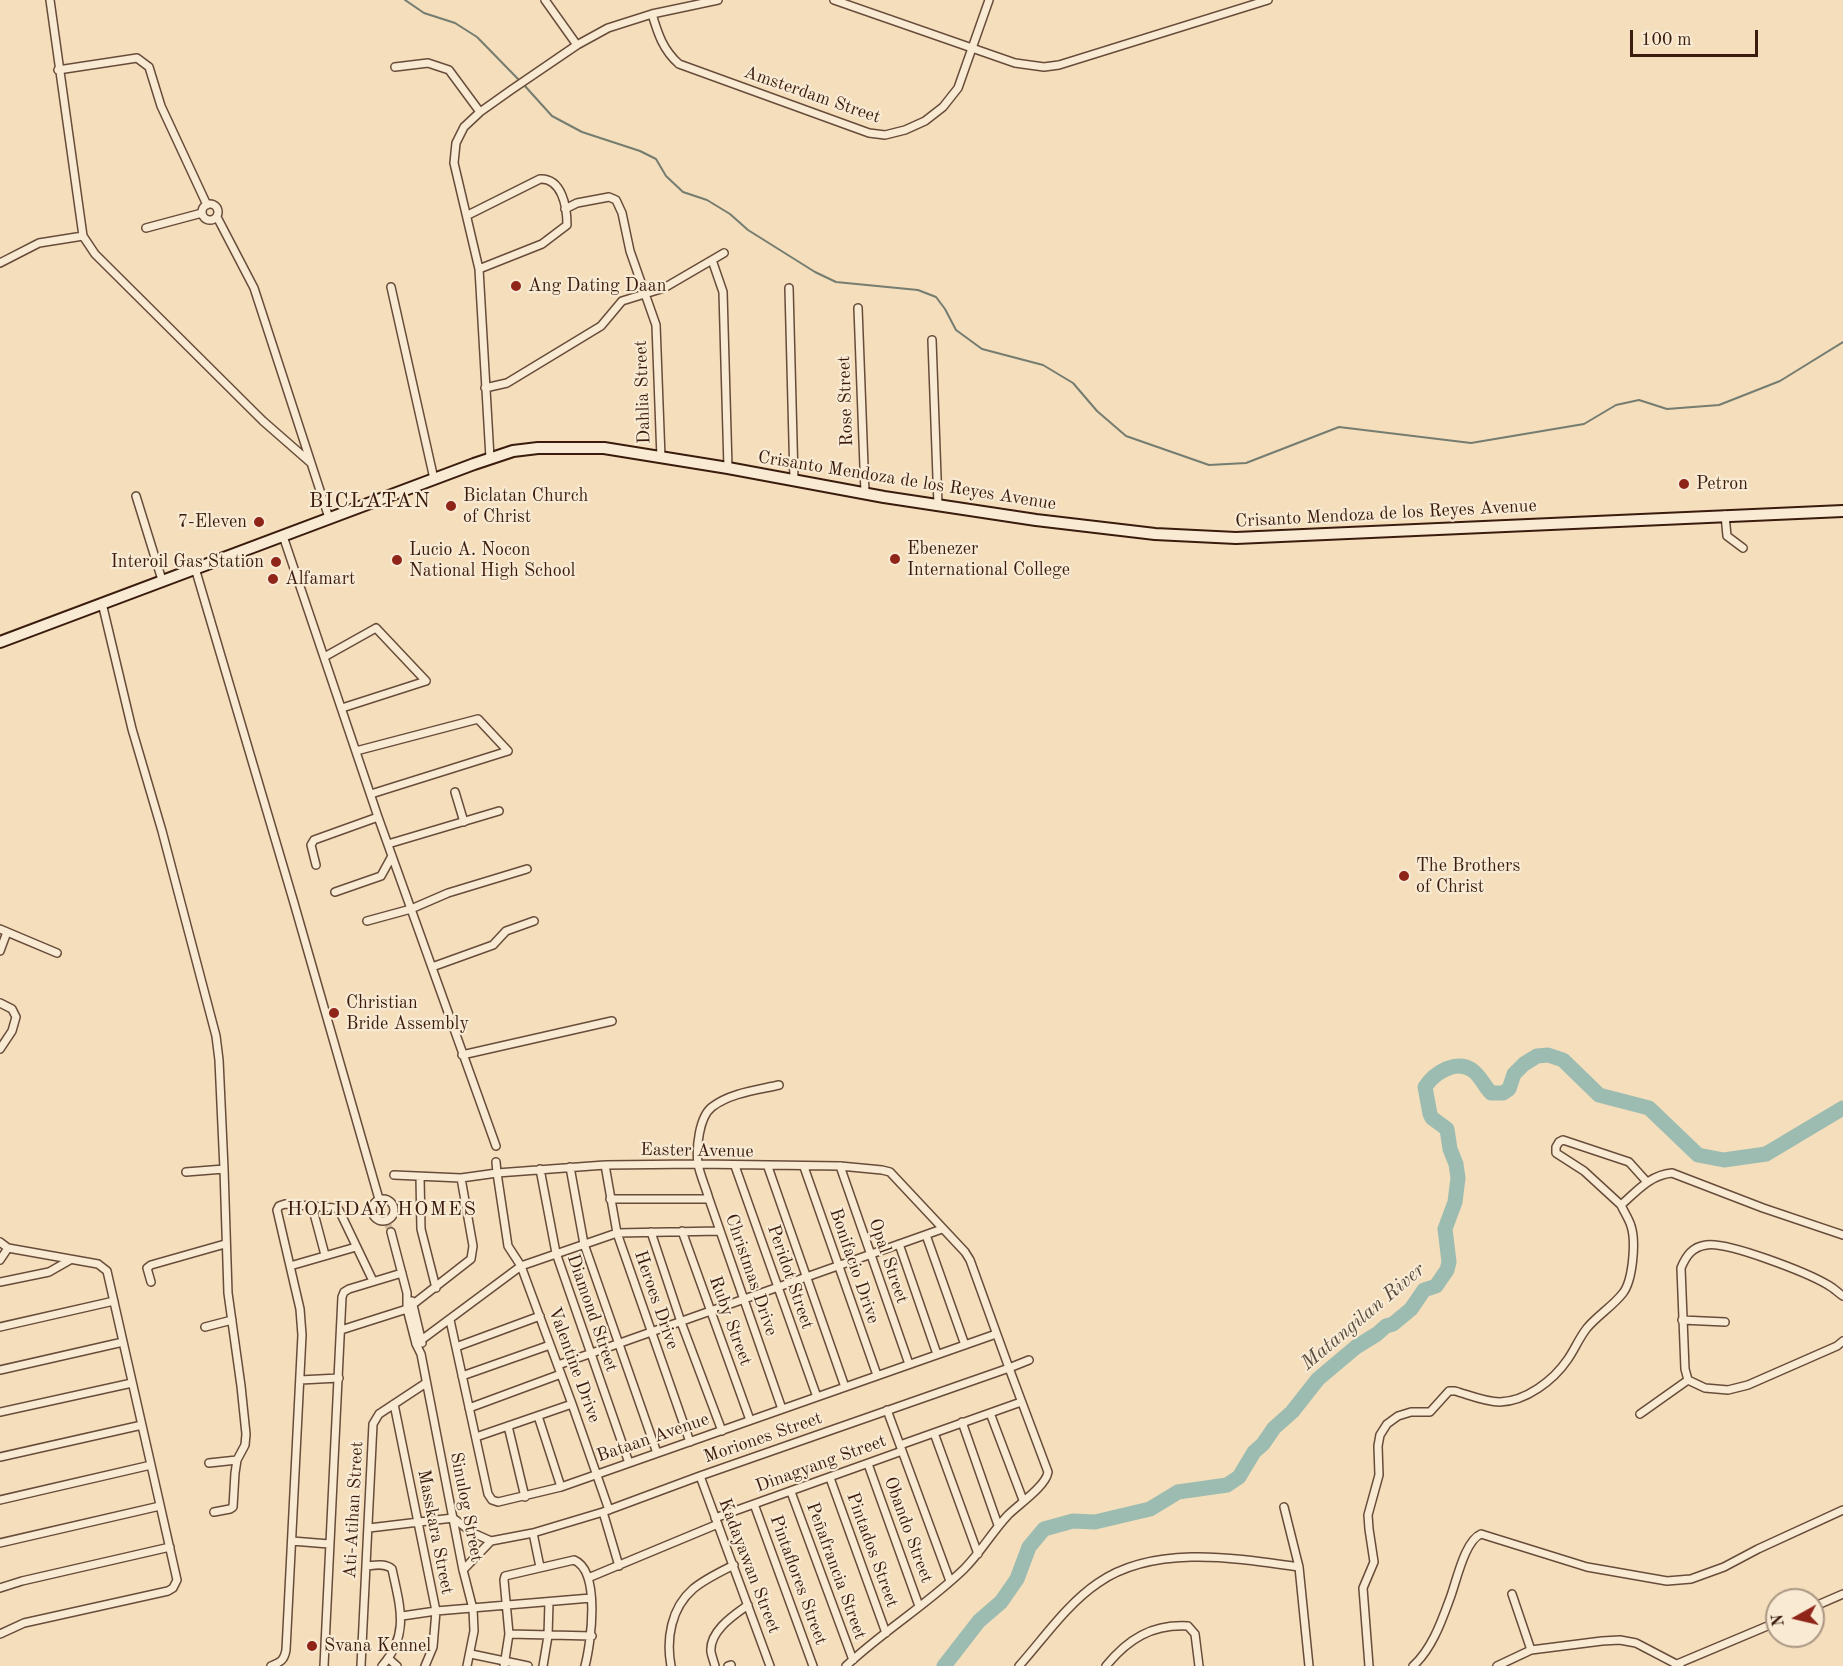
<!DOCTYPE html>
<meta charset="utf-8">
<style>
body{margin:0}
#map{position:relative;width:1843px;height:1666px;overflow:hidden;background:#f4debc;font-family:"Old Standard TT",serif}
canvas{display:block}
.north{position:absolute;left:1765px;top:1588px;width:60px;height:60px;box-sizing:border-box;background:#f8ead3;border:2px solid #ac9784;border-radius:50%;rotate:262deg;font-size:16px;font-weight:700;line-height:24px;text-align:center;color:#3a1b0e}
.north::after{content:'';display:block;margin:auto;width:21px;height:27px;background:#8f2418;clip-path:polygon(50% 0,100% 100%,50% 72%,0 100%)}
.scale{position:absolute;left:1630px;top:30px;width:128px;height:27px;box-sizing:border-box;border:3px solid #3a1b0e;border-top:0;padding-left:8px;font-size:18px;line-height:21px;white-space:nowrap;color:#3a1b0e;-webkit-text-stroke:4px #f8ead3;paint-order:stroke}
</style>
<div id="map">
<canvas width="1843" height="1666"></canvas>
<div class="north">N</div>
<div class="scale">100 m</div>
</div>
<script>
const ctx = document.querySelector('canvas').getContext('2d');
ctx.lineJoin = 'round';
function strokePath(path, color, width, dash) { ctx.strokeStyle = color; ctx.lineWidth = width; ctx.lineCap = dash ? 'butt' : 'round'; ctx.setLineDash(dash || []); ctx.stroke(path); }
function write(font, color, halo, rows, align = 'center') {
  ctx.font = font + ' "Old Standard TT",serif'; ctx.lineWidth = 4.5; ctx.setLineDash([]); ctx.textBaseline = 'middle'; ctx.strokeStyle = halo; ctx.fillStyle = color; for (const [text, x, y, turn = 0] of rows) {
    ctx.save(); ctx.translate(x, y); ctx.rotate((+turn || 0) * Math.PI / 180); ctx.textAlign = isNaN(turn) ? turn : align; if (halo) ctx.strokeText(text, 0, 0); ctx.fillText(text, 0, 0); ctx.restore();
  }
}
strokePath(new Path2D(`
 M 405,0 L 424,13 L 455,23 L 477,37 L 520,81
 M 524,85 L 552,116 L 582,132 L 640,151 L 656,159 L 666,176 L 683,192 L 707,200 L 730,214 L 748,230 L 815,272 L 836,282 L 918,290 L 936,297 L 945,309 L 956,330 L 982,349 L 1043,365 L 1073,383 L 1097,411 L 1126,436 L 1209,465 L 1246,463 L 1339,427 L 1471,443 L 1584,424 L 1616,405 L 1639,400 L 1667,409 L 1719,405 L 1780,381 L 1843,342`), '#757c70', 2);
strokePath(new Path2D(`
 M 944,1666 L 979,1621 L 1001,1602 L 1017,1579 L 1029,1547 L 1044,1529 L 1073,1521 L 1095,1522 L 1150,1509 L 1178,1492 L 1227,1485 L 1239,1477 L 1254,1452 L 1263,1444 L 1274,1428 L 1292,1412 L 1318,1379 L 1356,1347 L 1377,1334 L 1386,1326 L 1393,1324 L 1411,1309 L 1424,1290 L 1436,1286 L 1447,1270 L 1449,1262 L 1445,1229 L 1455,1202 L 1458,1178 L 1456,1164 L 1450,1149 L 1447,1129 L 1432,1118 L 1430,1114 L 1425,1087 C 1434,1073 1456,1059 1472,1070 C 1480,1075 1484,1086 1491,1093 L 1503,1093 L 1509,1089 L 1514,1074 L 1524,1064 L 1537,1056 L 1548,1055 L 1563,1060 L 1599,1095 L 1649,1108 L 1698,1155 L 1724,1160 L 1766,1154 L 1843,1108`), '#9cbcb1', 15);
strokePath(new Path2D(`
 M 388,1225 L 391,1232`), '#cfb799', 7, [7, 3.5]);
const street = new Path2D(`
 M 50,0 L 83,236 L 95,254 L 263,421 L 311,463
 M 545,0 L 577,45
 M 834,0 L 1015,63 L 1044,67 L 1059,65 L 1268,0
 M 652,14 C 658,34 663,50 679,64 L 869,133 L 885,135 L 905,130 L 925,121 L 943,107 L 958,88 L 989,0
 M 395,67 L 428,63 L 449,70 L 480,112
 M 58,70 L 137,58 L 149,67 L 161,106 L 207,205
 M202 212a8 8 0 1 1 16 0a8 8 0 1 1-16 0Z
 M 565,209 L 577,203 L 609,197 L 616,200 L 622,213 L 630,251 L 656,325 L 661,458
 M 468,215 L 540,179 C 562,178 567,207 567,225 L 542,244 L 479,269
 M 217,217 L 254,288 L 329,518
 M 146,228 L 202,213
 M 712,260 L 723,292 L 728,468
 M 0,263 L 39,243 L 83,236
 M 391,287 L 434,479
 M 789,288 L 794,480
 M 858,308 L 865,493
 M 932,340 L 938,505
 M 485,388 L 507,383 L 601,326 L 622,301 L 664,288 L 724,253
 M 490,458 L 479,269 L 454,163 L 456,143 L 464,127 L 480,112 L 511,90 L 577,45 L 608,28 L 652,14 L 718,0
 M 136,496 L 162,580
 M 1725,515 L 1727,536 L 1743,548
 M 283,536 L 378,817 L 496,1146
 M 195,568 L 294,903 L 379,1199
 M 102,603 L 132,729 L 162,831 L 216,1036 L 219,1060 L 224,1169 L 228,1293 L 241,1386 L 246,1434 L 245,1445 L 237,1460 L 235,1473 L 233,1507 L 230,1509 L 214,1512
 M 326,656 L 376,628 L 426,681 L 342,708
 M 356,751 L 478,719 L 508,751 L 371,794
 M 455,792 L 464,822
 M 388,844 L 499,811
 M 316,865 L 311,845 L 314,840 L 378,817
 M 335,892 L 381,876 L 392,856
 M 367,921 L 411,909 L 448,893 L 527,869
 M 0,929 L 57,953
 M 0,951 L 7,932
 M 432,967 L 493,945 L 506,931 L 534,921
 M 0,1003 L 12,1009 L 16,1017 L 12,1031 L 0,1049
 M 462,1055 L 612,1021
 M 779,1085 C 757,1090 730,1093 712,1107 C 699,1117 696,1148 698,1164 C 700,1175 706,1188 709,1199 L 782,1409
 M 605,1165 L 617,1233 L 690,1442
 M 735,1166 L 817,1397
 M 840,1166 L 909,1364
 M 570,1167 L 584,1244 L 657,1453
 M 768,1167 L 845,1387
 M 804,1167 L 877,1375
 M 540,1169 L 556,1253 L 629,1463
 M 186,1172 L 224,1169
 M 394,1175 L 461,1178 L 497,1173 L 496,1162
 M 420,1177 L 421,1229 L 436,1288
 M 610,1199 L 709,1199
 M372 1210a11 11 0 1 1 22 0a11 11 0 1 1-22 0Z
 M 1621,1205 L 1584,1171 L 1556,1153 L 1556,1147 L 1559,1142 L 1563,1140 L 1629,1162 L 1647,1182
 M 312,1206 L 325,1255
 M 682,1231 L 750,1420
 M 391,1232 L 407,1293 L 407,1309 L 416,1344 L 421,1354 L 463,1570 L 473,1609 L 474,1631 L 467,1666
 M 651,1232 L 681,1322 L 722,1431
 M 926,1235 L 965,1345
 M 0,1242 L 8,1248 L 98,1264 L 107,1271 L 151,1465 L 0,1500
 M 899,1244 L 937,1354
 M 0,1260 L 8,1248
 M 290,1266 L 356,1247
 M 0,1282 L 49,1272 L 70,1260
 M 151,1282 L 147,1268 L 151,1265 L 225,1244
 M 1843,1296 C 1838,1293 1834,1288 1828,1285 C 1808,1273 1727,1241 1706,1245 C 1692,1247 1686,1256 1681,1268 L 1685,1369 L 1688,1380 L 1705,1388 L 1728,1390 L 1748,1385 L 1837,1346 L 1843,1341
 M 412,1301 L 422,1343
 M 450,1320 L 488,1494 L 492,1500 L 498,1502 L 561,1487 L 996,1334
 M 1682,1320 L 1725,1322
 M 0,1327 L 114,1301
 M 205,1327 L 232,1320
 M 341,1330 L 407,1309 L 471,1259 L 473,1246 L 461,1178
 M 416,1344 L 521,1266 L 508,1246 L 497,1173 L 605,1165 L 698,1164 L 840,1166 L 882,1170 L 890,1172 L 965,1252 L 970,1260 L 1009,1368 L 1029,1360
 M 456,1347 L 540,1316
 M 558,1365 L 942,1229
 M 0,1370 L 123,1342
 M 462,1376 L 550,1345
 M 300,1380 L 339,1378
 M 394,1404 L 436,1611 L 433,1647 L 425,1666
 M 469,1408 L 561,1374
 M 887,1410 L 950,1581
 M 0,1412 L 132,1383
 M 990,1413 L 1023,1500
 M 1640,1414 L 1688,1380
 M 538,1416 L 561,1487
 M 962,1422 L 998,1525
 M 508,1426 L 525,1497
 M 934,1433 L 978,1554
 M 476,1437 L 572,1404
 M 900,1445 L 1021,1402
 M 0,1457 L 142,1425
 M 209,1463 L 237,1460
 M 868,1464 L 919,1606
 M 700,1476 L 770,1666
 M 830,1478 L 886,1633
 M 791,1492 L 853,1660
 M 754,1504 L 813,1666
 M 1284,1507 L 1299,1567 L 1309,1666
 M 609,1510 L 572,1404 L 521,1266 L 617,1233 L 720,1231
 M 603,1512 L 619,1566
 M 715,1518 L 902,1451
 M 369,1528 L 453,1518 L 473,1533 L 491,1541
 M 533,1533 L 540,1567
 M 292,1541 L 329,1544
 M 0,1543 L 160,1506
 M 367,1566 C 375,1565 386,1563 392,1569 C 400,1607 410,1634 382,1666
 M 463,1570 L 491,1541 L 533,1533 L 603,1512 L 700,1476 L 1009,1368 L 1048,1472 C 1046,1486 1019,1504 1008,1515 C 992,1532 981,1552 964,1569 C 928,1604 883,1631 846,1666
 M 588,1578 L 718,1524
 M 0,1588 L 22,1581 L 170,1547
 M 1512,1594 L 1531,1650
 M 1813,1607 L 1843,1594
 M 402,1616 L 436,1611 L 591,1598
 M 0,1634 L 24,1623 L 168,1591 L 173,1588 L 177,1580 L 151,1465
 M 509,1634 L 592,1636
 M 471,1654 L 528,1666
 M 388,1658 L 397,1666
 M 1677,1664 L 1777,1622
 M 271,1666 C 280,1662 284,1661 286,1650 L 302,1335 L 300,1309 L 277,1210 L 279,1206 L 285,1204 L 335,1208 L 339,1210 L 373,1281
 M 324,1666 L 342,1297 L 344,1292 L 349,1289 L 402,1273
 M 361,1666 L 373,1424 L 379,1414 L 426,1383
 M 504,1666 L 509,1634 L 504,1580 L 505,1576 L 574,1560 C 601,1571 591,1643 585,1666
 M 543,1666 L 548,1636 L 549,1602
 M 671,1666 C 666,1639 671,1608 693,1589 C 705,1579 720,1572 734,1565
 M 715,1666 C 714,1662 712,1657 711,1652 C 709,1631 734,1615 748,1605
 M 728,1666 L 731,1665
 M 1019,1666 C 1044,1638 1067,1604 1098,1583 C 1154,1544 1236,1558 1299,1567
 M 1106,1666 C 1128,1639 1152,1624 1188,1626 L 1195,1634 L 1199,1666
 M 1369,1666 L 1363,1588 L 1374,1562 L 1369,1529 L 1368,1515 L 1379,1475 L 1378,1446 L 1380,1435 L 1387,1424 L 1398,1416 L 1411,1412 L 1430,1412 L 1449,1391 L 1455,1391 C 1469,1395 1485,1402 1500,1402 C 1526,1401 1553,1381 1568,1359 C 1575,1349 1579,1338 1587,1328 C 1598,1315 1613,1306 1623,1293 C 1633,1280 1636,1241 1631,1226 C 1629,1219 1624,1212 1621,1205 C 1637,1191 1650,1175 1672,1173 L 1763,1208 L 1843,1235
 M 1413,1666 C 1431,1650 1441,1623 1449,1601 C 1456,1584 1464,1541 1481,1534 L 1587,1567 L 1667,1581 L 1691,1579 L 1724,1567 L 1758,1549 L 1843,1510
 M 1497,1666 L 1531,1650 L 1602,1641 L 1620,1640 L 1636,1643 L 1680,1666`);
const secondary = new Path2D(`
 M 0,642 L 474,464 L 513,451 L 538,448 L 604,448 L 728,468 L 884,497 L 1036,520 L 1155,534 L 1236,538 L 1843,511`);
strokePath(street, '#684c3a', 10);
strokePath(secondary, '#3a1b0e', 14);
strokePath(street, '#f8ead3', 7);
strokePath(secondary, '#f8ead3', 10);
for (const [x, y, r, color] of [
 [516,286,6,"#8f2418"],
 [1684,484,6,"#8f2418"],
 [451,506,6,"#8f2418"],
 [259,522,6,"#8f2418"],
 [895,559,6,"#8f2418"],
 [397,560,6,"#8f2418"],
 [276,562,6,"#8f2418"],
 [273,579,6,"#8f2418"],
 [1404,876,6,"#8f2418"],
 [334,1013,6,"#8f2418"],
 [312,1646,6,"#8f2418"]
]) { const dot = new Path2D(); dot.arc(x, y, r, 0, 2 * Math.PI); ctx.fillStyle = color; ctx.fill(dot); strokePath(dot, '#f8ead3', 2); }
write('18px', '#3a1b0e', '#f8ead3', [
 ["Amsterdam Street",812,95,19],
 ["Dahlia Street",643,392,-92],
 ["Rose Street",846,401,-92],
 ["Crisanto Mendoza de los Reyes Avenue",907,481,9],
 ["Crisanto Mendoza de los Reyes Avenue",1386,514,-3],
 ["Easter Avenue",697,1151,1],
 ["Opal Street",888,1261,71],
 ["Bonifacio Drive",854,1266,71],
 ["Christmas Drive",751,1275,71],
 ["Peridot Street",790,1277,71],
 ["Heroes Drive",656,1300,71],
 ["Diamond Street",592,1313,71],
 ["Ruby Street",730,1321,70],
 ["Valentine Drive",574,1365,70],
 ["Bataan Avenue",653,1438,-19],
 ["Moriones Street",763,1438,-19],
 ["Dinagyang Street",821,1464,-20],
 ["Sinulog Street",466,1507,79],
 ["Ati-Atihan Street",354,1510,-87],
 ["Obando Street",908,1530,70],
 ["Masskara Street",435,1532,79],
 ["Pintados Street",872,1550,70],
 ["Kadayawan Street",749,1566,69],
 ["Peñafrancia Street",836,1571,70],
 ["Pintaflores Street",798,1580,70]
]);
write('18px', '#3a1b0e', '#f8ead3', [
 ["Ang Dating Daan",528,286],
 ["Petron",1696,484],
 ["Biclatan Church",463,496],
 ["of Christ",463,517],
 ["7-Eleven",247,522,"right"],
 ["Ebenezer",907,549],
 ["International College",907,570],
 ["Lucio A. Nocon",409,550],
 ["National High School",409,571],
 ["Interoil Gas Station",264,562,"right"],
 ["Alfamart",285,579],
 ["The Brothers",1416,866],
 ["of Christ",1416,887],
 ["Christian",346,1003],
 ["Bride Assembly",346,1024],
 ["Svana Kennel",324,1646]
], 'left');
ctx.letterSpacing = '1.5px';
write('20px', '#3a1b0e', '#f8ead3', [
 ["HOLIDAY HOMES",382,1210]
]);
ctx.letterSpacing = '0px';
write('italic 20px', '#574b3f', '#f8ead3', [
 ["Matangilan River",1363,1317,-40]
]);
ctx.letterSpacing = '1.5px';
write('21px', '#3a1b0e', '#f8ead3', [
 ["BICLATAN",370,501]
]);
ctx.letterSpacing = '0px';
</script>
